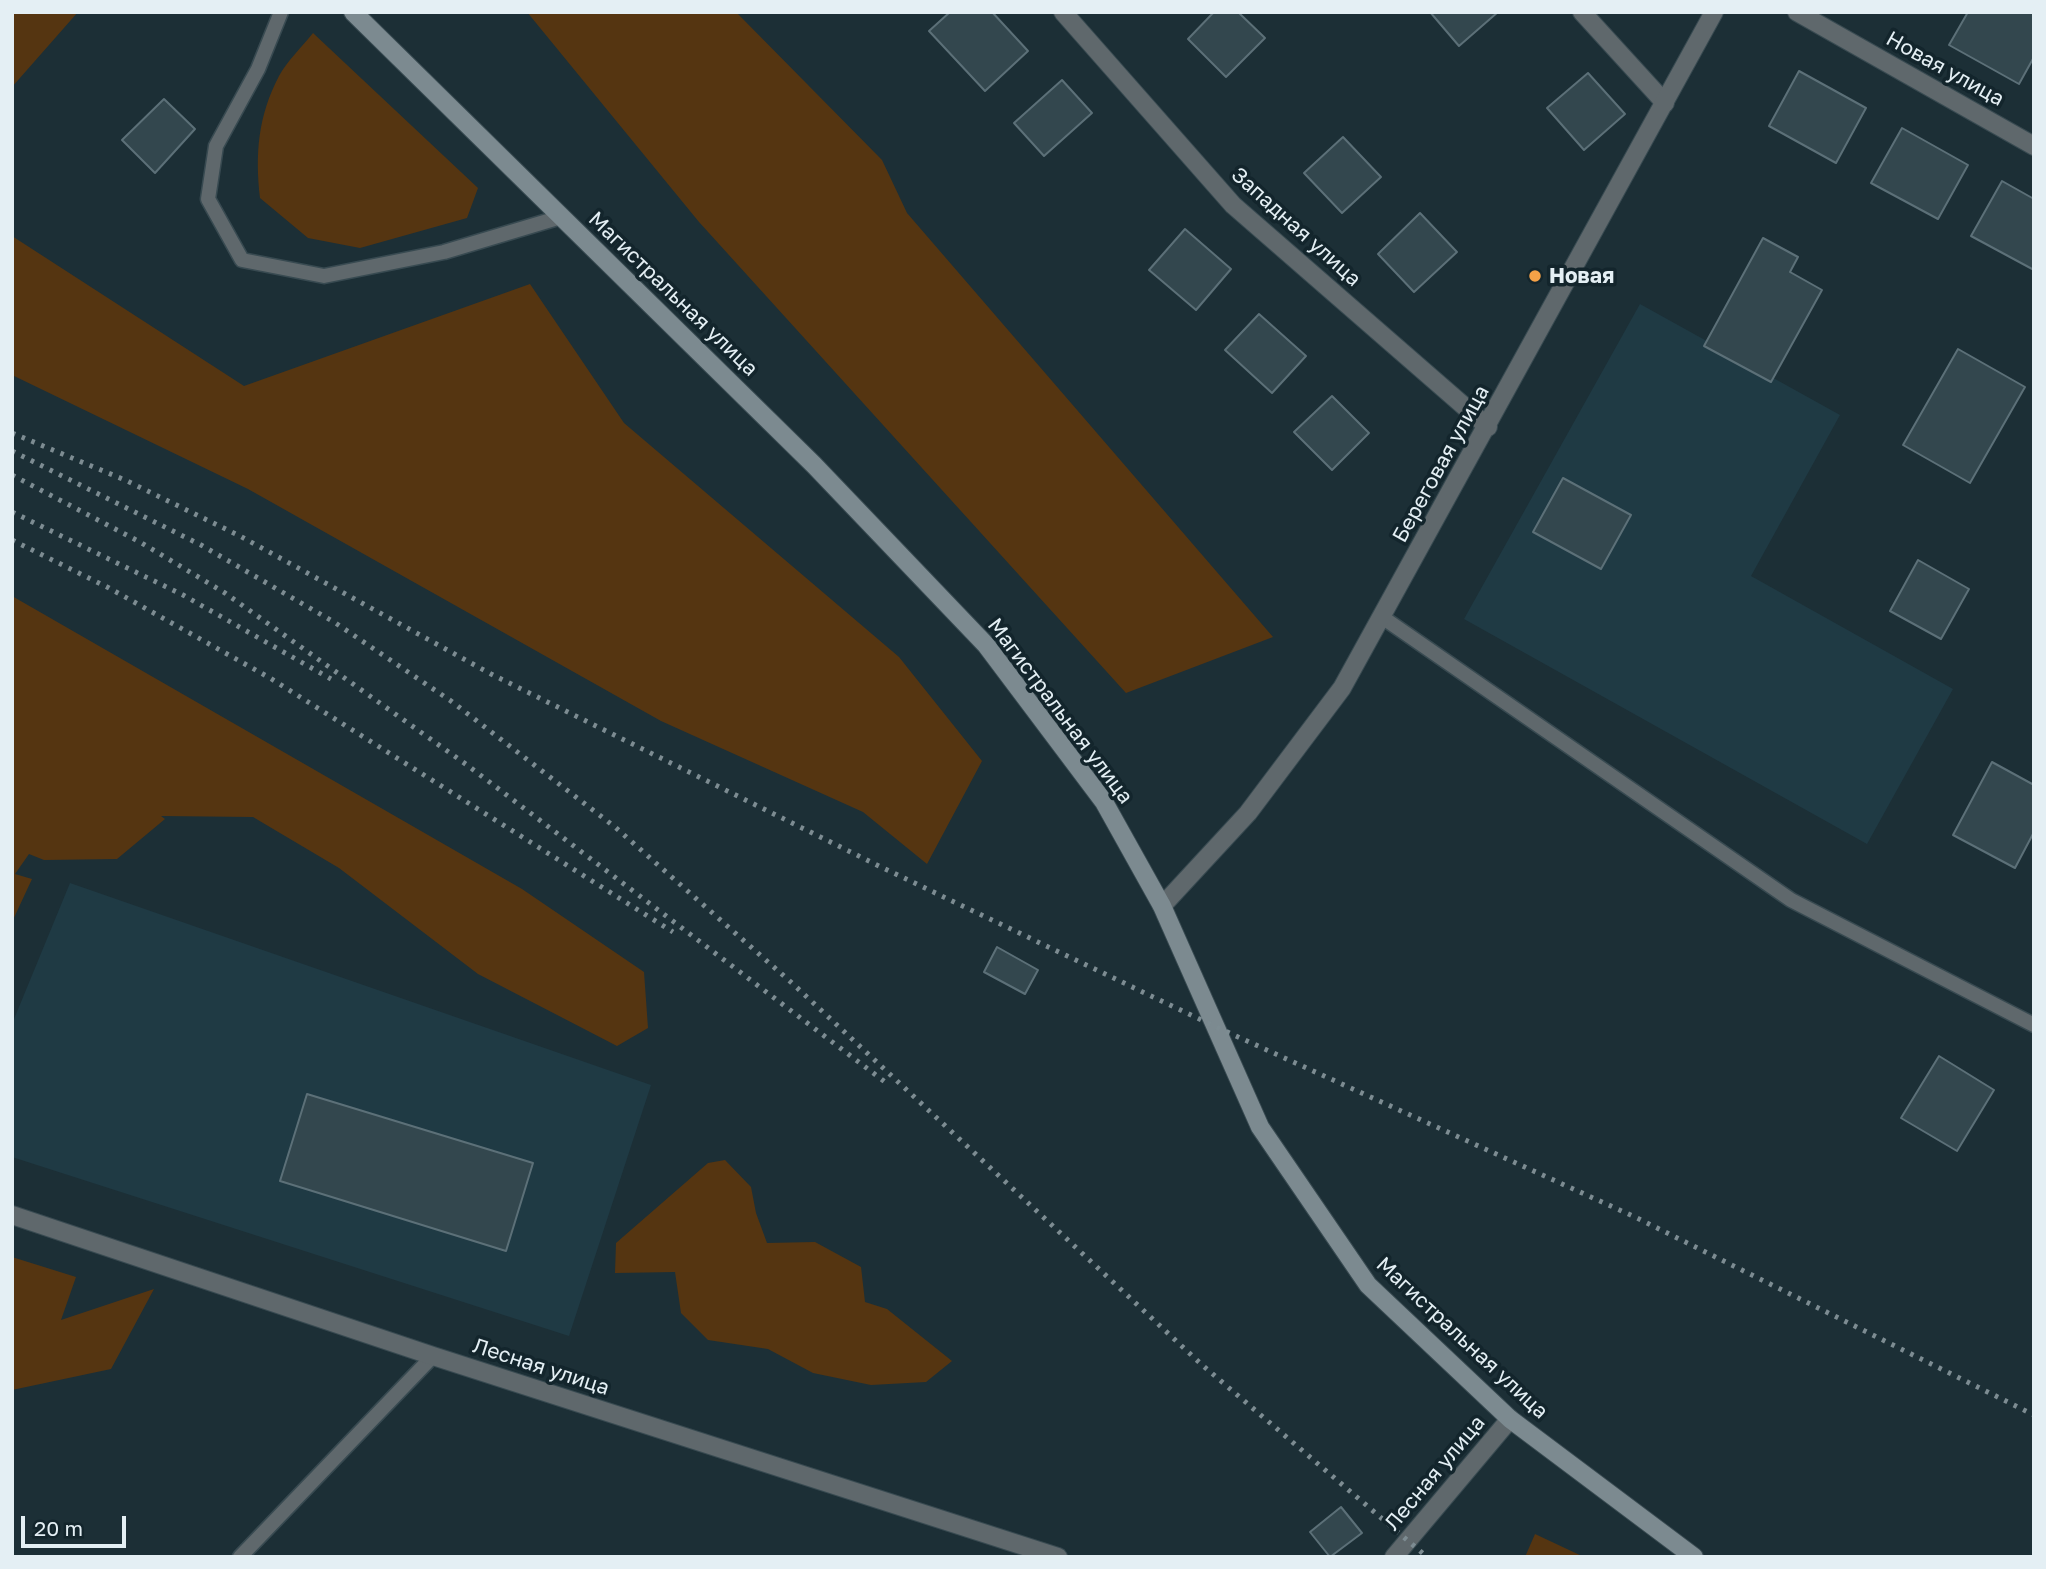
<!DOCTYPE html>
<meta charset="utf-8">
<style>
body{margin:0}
#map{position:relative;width:2046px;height:1569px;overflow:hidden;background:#1c2f36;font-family:"Golos Text",sans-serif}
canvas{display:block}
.frame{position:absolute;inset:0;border:14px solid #e4eff4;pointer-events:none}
.scale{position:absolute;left:21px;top:1516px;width:105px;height:32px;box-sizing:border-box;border:4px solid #e4eff4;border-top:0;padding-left:9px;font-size:21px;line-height:24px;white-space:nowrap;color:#e4eff4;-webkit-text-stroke:5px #13252c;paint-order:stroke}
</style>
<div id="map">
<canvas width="2046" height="1569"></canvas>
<div class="frame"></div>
<div class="scale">20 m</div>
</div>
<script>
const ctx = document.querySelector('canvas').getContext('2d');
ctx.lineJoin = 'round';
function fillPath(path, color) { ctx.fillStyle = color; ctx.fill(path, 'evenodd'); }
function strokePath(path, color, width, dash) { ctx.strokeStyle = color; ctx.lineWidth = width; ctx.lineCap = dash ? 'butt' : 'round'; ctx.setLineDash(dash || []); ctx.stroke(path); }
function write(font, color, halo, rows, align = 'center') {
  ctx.font = font + ' "Golos Text",sans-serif'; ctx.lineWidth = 7; ctx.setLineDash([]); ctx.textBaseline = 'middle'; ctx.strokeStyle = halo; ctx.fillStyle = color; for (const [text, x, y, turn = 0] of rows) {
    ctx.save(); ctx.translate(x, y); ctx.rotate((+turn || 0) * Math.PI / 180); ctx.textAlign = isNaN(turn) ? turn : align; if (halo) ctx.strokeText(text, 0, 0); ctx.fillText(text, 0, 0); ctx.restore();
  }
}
fillPath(new Path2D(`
 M 1640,304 L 1840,415 L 1751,576 L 1953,689 L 1867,844 L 1464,619 Z
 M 70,883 L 651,1085 L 569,1336 L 12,1157 L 12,1024 Z`), '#1f3a44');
fillPath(new Path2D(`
 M 12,12 L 78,12 L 12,87 Z
 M 527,12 L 736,12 L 882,160 L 907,213 L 1273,637 L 1126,693 L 699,222 Z
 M 313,33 L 478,188 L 467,218 L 360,248 L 308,238 L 260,198 C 255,154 258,116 279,76 C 287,61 302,47 313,33 Z
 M 12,236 L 244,386 L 530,284 L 624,423 L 899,657 L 982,761 L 927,864 L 863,812 L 661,721 L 248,489 L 12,375 Z
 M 12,596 L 522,889 L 644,972 L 648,1028 L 617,1046 L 478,974 L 339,868 L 253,817 L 161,816 L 165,819 L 117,859 L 44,860 L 29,854 L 15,874 L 32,879 L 12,922 Z
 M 725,1160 L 751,1187 L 756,1213 L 767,1243 L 815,1242 L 861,1267 L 865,1302 L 887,1309 L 952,1361 L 926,1382 L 871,1385 L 813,1373 L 768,1349 L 708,1340 L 681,1313 L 675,1272 L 615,1273 L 616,1243 L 708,1163 Z
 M 12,1257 L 76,1277 L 61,1320 L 154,1289 L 111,1369 L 12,1390 Z
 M 1535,1534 L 1584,1557 L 1525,1557 Z`), '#553511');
const building = new Path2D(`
 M 950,12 L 992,12 L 1028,51 L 985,91 L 929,31 Z
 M 1214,12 L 1238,12 L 1265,38 L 1226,77 L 1188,39 Z
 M 1430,12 L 1498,12 L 1459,46 Z
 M 1968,12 L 2034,13 L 2034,57 L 2019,84 L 1949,45 Z
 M 1799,71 L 1866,108 L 1836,163 L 1769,126 Z
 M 1588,73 L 1625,114 L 1584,150 L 1547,108 Z
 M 1062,80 L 1092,113 L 1044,156 L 1014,123 Z
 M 164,99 L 195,129 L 155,173 L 122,140 Z
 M 1902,128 L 1968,165 L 1938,219 L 1871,183 Z
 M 1343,137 L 1381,177 L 1342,213 L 1304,173 Z
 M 2002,181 L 2034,199 L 2034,270 L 1971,236 Z
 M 1420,213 L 1457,252 L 1414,292 L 1378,254 Z
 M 1185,229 L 1231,269 L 1196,310 L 1149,270 Z
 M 1763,238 L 1798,257 L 1790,272 L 1822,290 L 1771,382 L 1704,346 Z
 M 1259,314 L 1306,356 L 1272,393 L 1225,350 Z
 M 1958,349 L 2025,387 L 1970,483 L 1903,445 Z
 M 1332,396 L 1369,433 L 1332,470 L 1294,432 Z
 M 1563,478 L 1631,515 L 1601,569 L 1533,532 Z
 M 1918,560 L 1969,589 L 1941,639 L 1890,611 Z
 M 1992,762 L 2034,785 L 2034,832 L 2015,868 L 1953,835 Z
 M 997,947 L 1038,970 L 1025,994 L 984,972 Z
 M 1939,1056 L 1994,1090 L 1957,1151 L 1901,1118 Z
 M 307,1094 L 533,1163 L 506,1251 L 280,1181 Z
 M 1341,1507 L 1362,1533 L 1330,1557 L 1310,1532 Z`);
fillPath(building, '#33474e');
strokePath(building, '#5c7078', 2);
const service = new Path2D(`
 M 281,12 L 258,69 L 216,146 L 208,199 L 242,260 L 324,276 L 444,252 L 561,217
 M 1382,617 L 1791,900 L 2034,1025
 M 240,1557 L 433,1356`);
const minor = new Path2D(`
 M 1063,12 L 1233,205 L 1488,427
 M 1582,12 L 1665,103
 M 1797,12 L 2034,146
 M 12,1215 L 433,1356 L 1058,1557
 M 1394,1557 L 1510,1419`);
const tertiary = new Path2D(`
 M 1162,906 L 1248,813 L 1342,688 L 1714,12`);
const secondary = new Path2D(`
 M 353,12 L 814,465 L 986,645 L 1104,802 L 1162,906 L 1260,1127 L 1368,1285 L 1510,1419 L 1694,1557`);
strokePath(service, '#384a51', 17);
strokePath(minor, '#384a51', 20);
strokePath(tertiary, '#384a51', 20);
strokePath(secondary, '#384a51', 20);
strokePath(service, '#5f686c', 14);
strokePath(minor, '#5f686c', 18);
strokePath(tertiary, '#5f686c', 18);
strokePath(secondary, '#7c8a90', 18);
strokePath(new Path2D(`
 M 12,433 L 125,480 L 240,536 L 491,674 L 881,867 L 1214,1026 L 1635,1217 L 2034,1415
 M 12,451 L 201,545 L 334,622 L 451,701 L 615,827 L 793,984 L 1201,1364 L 1427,1557
 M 12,475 L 140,542 L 225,593 L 467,765 L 889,1085
 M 12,512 L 183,595 L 331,679
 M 12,540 L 109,588 L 270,678 L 673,932`), '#7d8c92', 5, [3.5, 7]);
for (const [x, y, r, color] of [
 [1535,276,7,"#f6a247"]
]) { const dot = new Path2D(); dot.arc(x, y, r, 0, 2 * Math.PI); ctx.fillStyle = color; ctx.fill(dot); strokePath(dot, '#13252c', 2.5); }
write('21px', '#e4eff4', '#13252c', [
 ["Новая улица",1945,69,29],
 ["Западная улица",1296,227,42],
 ["Магистральная улица",673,294,44],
 ["Береговая улица",1441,464,-61],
 ["Магистральная улица",1060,711,53],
 ["Магистральная улица",1462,1338,43],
 ["Лесная улица",541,1367,18],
 ["Лесная улица",1435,1473,-50]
]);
write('bold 21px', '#e4eff4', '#13252c', [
 ["Новая",1549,276]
], 'left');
</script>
